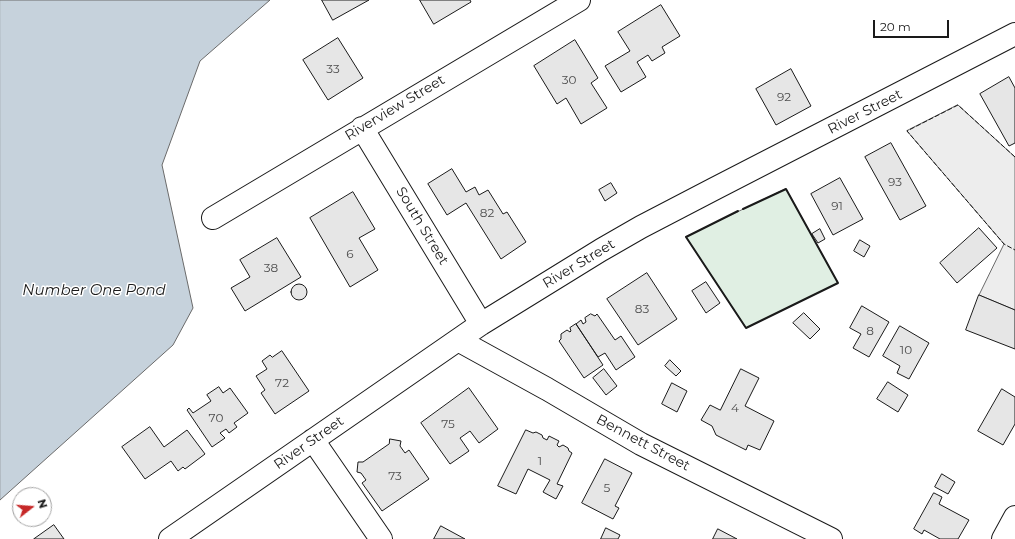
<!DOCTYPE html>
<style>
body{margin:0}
#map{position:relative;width:1015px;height:539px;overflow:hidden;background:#fff;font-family:Montserrat,sans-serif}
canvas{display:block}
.north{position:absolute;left:12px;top:487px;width:40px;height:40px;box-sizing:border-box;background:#fff;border:1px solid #a3a3a3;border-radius:50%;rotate:73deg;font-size:11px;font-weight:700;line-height:16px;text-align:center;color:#1a1a1a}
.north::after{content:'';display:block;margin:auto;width:14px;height:18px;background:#c62828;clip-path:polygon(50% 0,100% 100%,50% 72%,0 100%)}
.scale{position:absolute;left:873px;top:20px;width:76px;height:18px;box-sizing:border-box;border:2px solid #1a1a1a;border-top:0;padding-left:5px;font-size:12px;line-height:14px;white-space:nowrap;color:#1a1a1a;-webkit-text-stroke:3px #fff;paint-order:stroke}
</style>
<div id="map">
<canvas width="1015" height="539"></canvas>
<div class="north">N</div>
<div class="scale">20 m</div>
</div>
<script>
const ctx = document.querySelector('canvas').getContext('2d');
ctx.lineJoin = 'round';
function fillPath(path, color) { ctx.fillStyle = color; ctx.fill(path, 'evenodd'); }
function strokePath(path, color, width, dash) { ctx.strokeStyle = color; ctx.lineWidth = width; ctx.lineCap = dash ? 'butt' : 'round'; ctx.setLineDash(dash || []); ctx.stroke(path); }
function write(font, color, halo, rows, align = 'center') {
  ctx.font = font + ' Montserrat,sans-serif'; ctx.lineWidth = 3; ctx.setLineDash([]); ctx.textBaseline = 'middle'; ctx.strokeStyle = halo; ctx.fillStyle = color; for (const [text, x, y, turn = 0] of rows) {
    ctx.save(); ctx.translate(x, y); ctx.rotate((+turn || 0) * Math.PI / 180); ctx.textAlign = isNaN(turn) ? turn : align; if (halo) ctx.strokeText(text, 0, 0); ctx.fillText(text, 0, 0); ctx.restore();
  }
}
const green = new Path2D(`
 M 786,189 L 838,283 L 746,328 L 686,237 Z`);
fillPath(green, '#e0efe3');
strokePath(green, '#6a6a6a', 1);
const parking = new Path2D(`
 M 958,105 L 1015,157 L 1015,310 L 979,295 L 1004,244 L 907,131 Z`);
fillPath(parking, '#ededed');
strokePath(parking, '#6a6a6a', 1);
const water = new Path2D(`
 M 0,0 L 270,0 L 200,61 L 162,165 L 193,308 L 173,345 L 0,500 Z`);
fillPath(water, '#c6d2dc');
strokePath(water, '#6a6a6a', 1);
const building = new Path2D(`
 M 322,0 L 369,0 L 333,20 Z
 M 420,0 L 470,0 L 471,2 L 434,24 Z
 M 661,5 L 680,36 L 662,47 L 665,53 L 652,61 L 648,55 L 637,62 L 646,77 L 621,92 L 605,66 L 630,51 L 618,32 Z
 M 338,38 L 363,78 L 328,100 L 303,60 Z
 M 575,40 L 598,78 L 591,83 L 607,108 L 581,124 L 566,98 L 557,104 L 534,66 Z
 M 791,69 L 811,106 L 776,125 L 756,89 Z
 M 1009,77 L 1015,88 L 1015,143 L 1009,146 L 980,94 Z
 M 891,143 L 926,206 L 900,220 L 865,157 Z
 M 452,169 L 466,192 L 475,187 L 479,195 L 488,190 L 503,214 L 507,212 L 526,242 L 501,259 L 466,203 L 447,215 L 428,184 Z
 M 840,178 L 863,219 L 833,235 L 811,194 Z
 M 611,183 L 617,193 L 605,201 L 599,190 Z
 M 353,192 L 375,229 L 359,238 L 378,270 L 350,287 L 310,218 Z
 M 979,228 L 997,248 L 957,283 L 940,263 Z
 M 820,229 L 825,239 L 818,243 L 812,234 Z
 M 277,238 L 301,277 L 245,311 L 231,288 L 250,277 L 240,260 Z
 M 860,240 L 870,246 L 864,257 L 854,251 Z
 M 647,273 L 677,319 L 638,345 L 607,299 Z
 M 706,282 L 720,303 L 706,313 L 692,291 Z
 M291 292a8 8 0 1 1 16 0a8 8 0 1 1-16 0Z
 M 979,295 L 1015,310 L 1015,349 L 966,330 Z
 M 862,306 L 889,322 L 869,357 L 853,348 L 861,334 L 850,328 Z
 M 804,313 L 820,329 L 810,339 L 793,323 Z
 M 591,314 L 595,316 L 597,314 L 615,340 L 621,336 L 635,357 L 616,370 L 605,353 L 598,357 L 576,324 L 581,320 L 583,324 L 586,322 L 585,318 Z
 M 576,324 L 603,365 L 584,378 L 559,341 L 561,339 L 561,334 L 567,330 L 570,332 L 571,331 L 570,328 Z
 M 900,326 L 929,343 L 909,379 L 897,373 L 900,366 L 883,356 Z
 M 282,351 L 309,391 L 275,414 L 261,393 L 265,390 L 256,376 L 267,369 L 262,361 L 270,355 L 272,357 Z
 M 670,360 L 681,371 L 676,376 L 665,366 Z
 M 604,369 L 617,386 L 606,395 L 593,378 Z
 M 741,369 L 759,378 L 745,406 L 774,421 L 760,450 L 748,445 L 746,450 L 716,435 L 712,426 L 701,420 L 710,405 L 720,410 Z
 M 888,382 L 908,395 L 898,412 L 877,399 Z
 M 672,383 L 687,391 L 677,412 L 662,404 Z
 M 219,387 L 223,393 L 230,388 L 248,413 L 234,423 L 237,427 L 229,433 L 226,429 L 220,433 L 225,438 L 212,447 L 187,410 L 189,408 L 193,413 L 211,401 L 207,395 Z
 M 469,388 L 498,429 L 479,443 L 470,431 L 460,438 L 469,451 L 450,464 L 421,423 Z
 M 1002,389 L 1015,397 L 1015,424 L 1003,445 L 978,431 Z
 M 150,427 L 164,447 L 187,430 L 205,454 L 185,469 L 183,467 L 178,471 L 171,461 L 145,479 L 122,447 Z
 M 526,430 L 533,433 L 536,432 L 542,435 L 543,438 L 547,440 L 549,436 L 559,441 L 557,445 L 559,447 L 563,445 L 568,448 L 569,451 L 572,453 L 557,484 L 563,486 L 556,499 L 543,492 L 550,480 L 528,469 L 516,494 L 498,486 Z
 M 390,439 L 401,441 L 400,446 L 405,453 L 409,450 L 429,479 L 382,511 L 362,483 L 366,480 L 361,473 L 357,472 L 358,462 L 363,462 L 389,444 Z
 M 605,459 L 632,473 L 615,506 L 619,508 L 613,519 L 582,503 Z
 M 942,474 L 955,482 L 948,494 L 935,487 Z
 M 934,493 L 942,497 L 939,504 L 969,520 L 958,539 L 940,539 L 924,530 L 922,534 L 914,529 Z
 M 54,525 L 64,539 L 34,539 Z
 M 441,526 L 465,539 L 434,539 Z
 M 606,528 L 620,535 L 618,539 L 601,539 Z
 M 718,529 L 737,539 L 713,539 Z`);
fillPath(building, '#e6e6e6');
strokePath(building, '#1a1a1a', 1);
const minor = new Path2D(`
 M 362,128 L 481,324
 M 213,218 L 579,0
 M 458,340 L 547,389 L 641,444 L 831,539
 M 313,440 L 381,539
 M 170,539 L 481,324 L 601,250 L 641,227 L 714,189 L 1015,34
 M 1003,539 L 1015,517`);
strokePath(minor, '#1a1a1a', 24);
strokePath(minor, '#fff', 22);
strokePath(new Path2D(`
 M 1015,157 L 958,105 L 907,131 L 1004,244 L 1015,250`), '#1a1a1a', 1, [5, 2]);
strokePath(new Path2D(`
 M 738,211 L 686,237 L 746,328 L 838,283 L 786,189 L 743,209`), '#1a1a1a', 2);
write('12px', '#4d4d4d', null, [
 ["33",333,69],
 ["30",569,80],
 ["92",784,97],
 ["93",895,182],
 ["91",837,206],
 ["82",487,213],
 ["6",350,254],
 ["38",271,268],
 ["83",642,309],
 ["8",870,331],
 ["10",906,350],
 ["72",282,383],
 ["4",735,408],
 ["70",216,418],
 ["75",448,424],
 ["1",540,461],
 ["73",395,476],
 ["5",607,488]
]);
write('14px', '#1a1a1a', '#fff', [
 ["Riverview Street",395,108,-31],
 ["River Street",865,112,-27],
 ["South Street",422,226,59],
 ["River Street",579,264,-31],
 ["River Street",309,443,-35],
 ["Bennett Street",643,443,28]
]);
write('italic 15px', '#1a1a1a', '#fff', [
 ["Number One Pond",94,291]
]);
</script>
